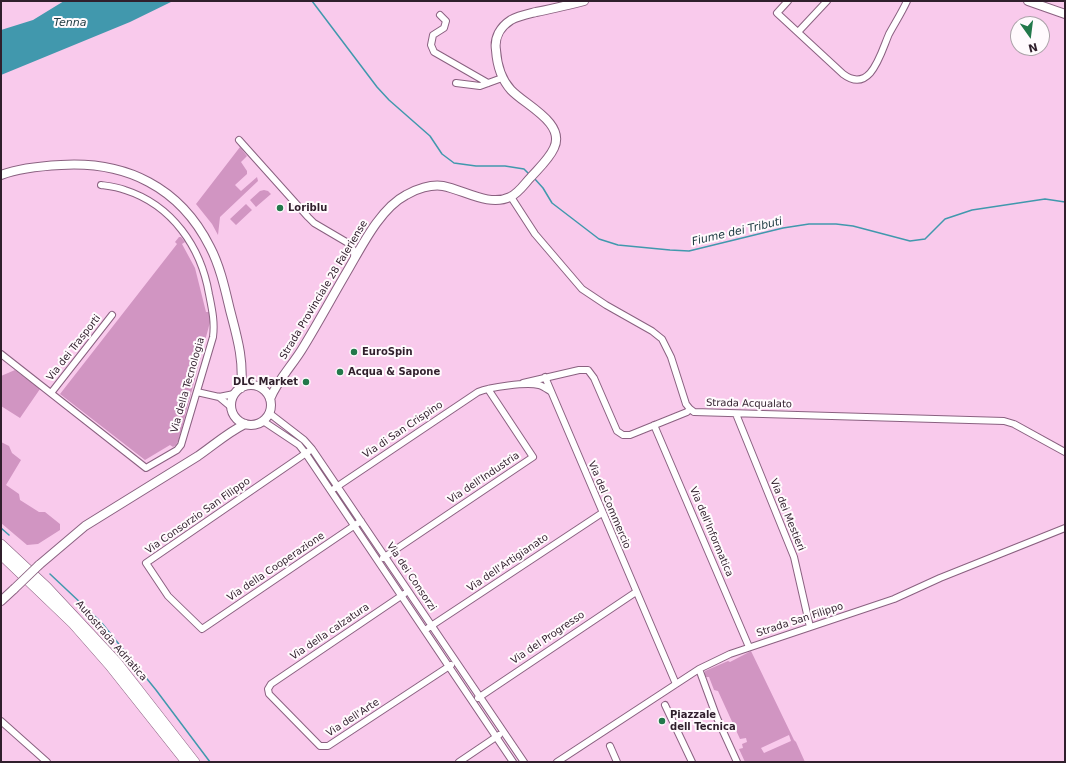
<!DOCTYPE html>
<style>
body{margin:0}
#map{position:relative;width:1066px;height:763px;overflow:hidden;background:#f9caec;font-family:"DejaVu Sans",sans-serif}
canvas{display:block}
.frame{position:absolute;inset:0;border:2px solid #301f2c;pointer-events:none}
.north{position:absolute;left:1010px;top:16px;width:40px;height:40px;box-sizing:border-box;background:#fffafd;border:1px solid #aca2a9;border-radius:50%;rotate:166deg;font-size:11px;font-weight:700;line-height:16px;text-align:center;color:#301f2c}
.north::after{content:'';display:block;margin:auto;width:14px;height:18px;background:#23784b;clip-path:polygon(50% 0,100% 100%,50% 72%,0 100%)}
</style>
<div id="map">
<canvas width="1066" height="763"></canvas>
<div class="frame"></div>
<div class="north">N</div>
</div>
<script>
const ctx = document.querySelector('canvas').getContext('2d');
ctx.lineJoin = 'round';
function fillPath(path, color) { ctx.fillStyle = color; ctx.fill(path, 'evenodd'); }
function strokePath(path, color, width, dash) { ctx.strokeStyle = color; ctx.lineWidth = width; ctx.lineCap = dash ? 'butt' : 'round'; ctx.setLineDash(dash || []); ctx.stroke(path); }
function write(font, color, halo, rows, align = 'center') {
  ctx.font = font + ' "DejaVu Sans",sans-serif'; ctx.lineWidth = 4; ctx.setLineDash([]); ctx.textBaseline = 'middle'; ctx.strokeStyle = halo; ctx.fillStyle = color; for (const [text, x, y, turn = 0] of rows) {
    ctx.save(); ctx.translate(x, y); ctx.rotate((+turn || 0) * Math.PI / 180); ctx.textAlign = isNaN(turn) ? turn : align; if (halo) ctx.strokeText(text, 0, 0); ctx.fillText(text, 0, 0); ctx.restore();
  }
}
fillPath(new Path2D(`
 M 240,147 L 247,156 L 241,162 L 247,171 L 247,174 L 235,185 L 241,191 L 257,177 L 258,181 L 220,217 L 218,235 L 212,224 L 196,204 Z
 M 264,190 L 268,191 L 271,194 L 256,207 L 250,200 L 260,191 Z
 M 246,204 L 252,210 L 236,225 L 230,219 Z
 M 179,237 L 181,237 L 185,242 L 182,244 L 195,268 L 206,312 L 209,312 L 210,322 L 179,439 L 176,445 L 173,447 L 170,445 L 145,460 L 60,394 L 177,244 L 175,242 Z
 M 15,370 L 40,389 L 20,418 L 1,406 L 1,376 Z
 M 1,442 L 9,446 L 12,453 L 21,460 L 6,485 L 19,494 L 20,500 L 39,512 L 45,512 L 60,524 L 60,530 L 38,544 L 27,545 L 1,523 Z
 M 751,651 L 794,740 L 796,742 L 805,762 L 745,762 L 739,749 L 743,748 L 742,744 L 747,742 L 746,738 L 740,739 L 718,691 L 714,690 L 709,677 L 704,677 L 705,671 L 728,661 L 730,662 ZM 789,735 L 791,741 L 764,753 L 761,748 Z`), '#d195c2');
fillPath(new Path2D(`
 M 64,1 L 173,1 L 130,22 L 1,75 L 1,30 L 33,20 Z`), '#4198ad');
strokePath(new Path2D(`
 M 312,1 L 377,87 L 389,100 L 430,136 L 442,154 L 454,163 L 476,166 L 505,166 L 524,169 L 529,174
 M 534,178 L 543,188 L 552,203 L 599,239 L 618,245 L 670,250 L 689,251 L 783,228 L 809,224 L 836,224 L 853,226 L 910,241 L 925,239 L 945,219 L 972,210 L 1045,199 L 1065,202
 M 1,528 L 9,535
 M 50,574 L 101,622 L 156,690 L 210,762`), '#4198ad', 1.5);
const minor = new Path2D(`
 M 788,1 L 777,13 L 843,74 C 871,95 881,52 889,34 C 895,23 902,12 907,1
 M 440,15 L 446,21 L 444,28 L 433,35 L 431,45 L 434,52 L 488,83
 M 798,32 L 827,1
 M 456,83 L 480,86 L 502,78
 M 239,140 L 308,217 L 314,223 L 348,243 C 353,248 355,251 354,259
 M 511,197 L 535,234 L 582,289 L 606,305 L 652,331 L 662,339 L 671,357 L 686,404 L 690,409 L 694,412 L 1004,421 L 1014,424 L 1065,452
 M 1,354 L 146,468 L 177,450 L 181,445 L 213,337 C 215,322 212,309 209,294 C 201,247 172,205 125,190 C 117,187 108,186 101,185
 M 545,377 L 676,684
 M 523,383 L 579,370 L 588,370 L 594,378 L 617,431 L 623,435 L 630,435 L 687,412 L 690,409
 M 197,392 L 219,397 L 234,394
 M 51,393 L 112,315
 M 219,397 L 231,407
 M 269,413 L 304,440 L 312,449 L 524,762
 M 736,414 L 794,557 L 810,627
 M 263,421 L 299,445 L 306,454 L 513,762
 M 654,425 L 749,647
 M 312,449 L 146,563 L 168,596 L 202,629 L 361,521
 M 335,488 L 478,392 C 490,387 526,382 539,385 C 543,386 547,389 550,391
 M 383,558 L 533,457 L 488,389
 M 404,594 L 271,684 L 268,689 L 269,694 L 320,746 L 328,746 L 451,665
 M 428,628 L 602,513
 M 699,669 L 717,718 L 737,762
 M 478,698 L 636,592
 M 665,705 L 692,762
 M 1,721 L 47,762
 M 610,746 L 617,762
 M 459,762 L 499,735
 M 557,762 L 699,669 L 730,654 L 894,599 L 940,578 L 1065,528`);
const major = new Path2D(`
 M 1028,1 L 1065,14
 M 1,175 C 19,168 42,166 61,165 C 126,161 180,187 210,247 C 220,266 225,289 230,310 C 237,337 244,359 241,388
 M231 405a20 20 0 1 1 40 0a20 20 0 1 1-40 0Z
 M 270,399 C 278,379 293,365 304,346 C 318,323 331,299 345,275 C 360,250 379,209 406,195 C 416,189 431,184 443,186 C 464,190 489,207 510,197 C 519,193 525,183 531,177 C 539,168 549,159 554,148 C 566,123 525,105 511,90 C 501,79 497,65 496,50 C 494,38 500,27 511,20 C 518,16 528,14 536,12 C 552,9 568,5 584,1
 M 39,565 L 85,526 L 198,456 C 214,445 227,433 245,424
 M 1,601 L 14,589`);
const highway = new Path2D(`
 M 1,544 L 47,587 L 117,662 L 195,762
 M 1,555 L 73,624 L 109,665 L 186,762`);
strokePath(minor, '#8a6180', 8);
strokePath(major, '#8a6180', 10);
strokePath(highway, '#8a6180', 10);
strokePath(minor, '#fff', 6);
strokePath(major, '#fff', 8);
strokePath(highway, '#fff', 9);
const majorBridge = new Path2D(`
 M 14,589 L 39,565`);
strokePath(majorBridge, '#8a6180', 10, []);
strokePath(majorBridge, '#fff', 8);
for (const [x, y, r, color] of [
 [280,208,4,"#23784b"],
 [354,352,4,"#23784b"],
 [340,372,4,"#23784b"],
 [306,382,4,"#23784b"],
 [662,721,4,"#23784b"]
]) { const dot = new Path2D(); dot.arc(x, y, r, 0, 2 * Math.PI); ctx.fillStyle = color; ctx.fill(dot); strokePath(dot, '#fffafd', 1.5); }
write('bold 10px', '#301f2c', '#fffafd', [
 ["Loriblu",288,208],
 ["EuroSpin",362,352],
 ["Acqua & Sapone",348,372],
 ["DLC Market",298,382,"right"],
 ["Piazzale",670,715],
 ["dell Tecnica",670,727]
], 'left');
write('10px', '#301f2c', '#fffafd', [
 ["Strada Provinciale 28 Faleriense",324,290,-59],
 ["Via dei Trasporti",74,348,-52],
 ["Via della Tecnologia",188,385,-74],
 ["Strada Acqualato",749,404,1],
 ["Via di San Crispino",403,430,-34],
 ["Via dell'Industria",484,478,-34],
 ["Via del Commercio",609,505,67],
 ["Via dei Mestieri",787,515,68],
 ["Via Consorzio San Filippo",198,516,-35],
 ["Via dell'Informatica",711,532,67],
 ["Via dell'Artigianato",508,563,-34],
 ["Via della Cooperazione",276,567,-34],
 ["Via dei Consorzi",411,577,56],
 ["Strada San Filippo",800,620,-18],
 ["Via della calzatura",330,632,-34],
 ["Via del Progresso",548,638,-34],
 ["Autostrada Adriatica",111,641,49],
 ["Via dell'Arte",353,718,-33]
]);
write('italic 11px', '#203c43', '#fffafd', [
 ["Tenna",70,23],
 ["Fiume dei Tributi",737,232,-13]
]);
</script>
